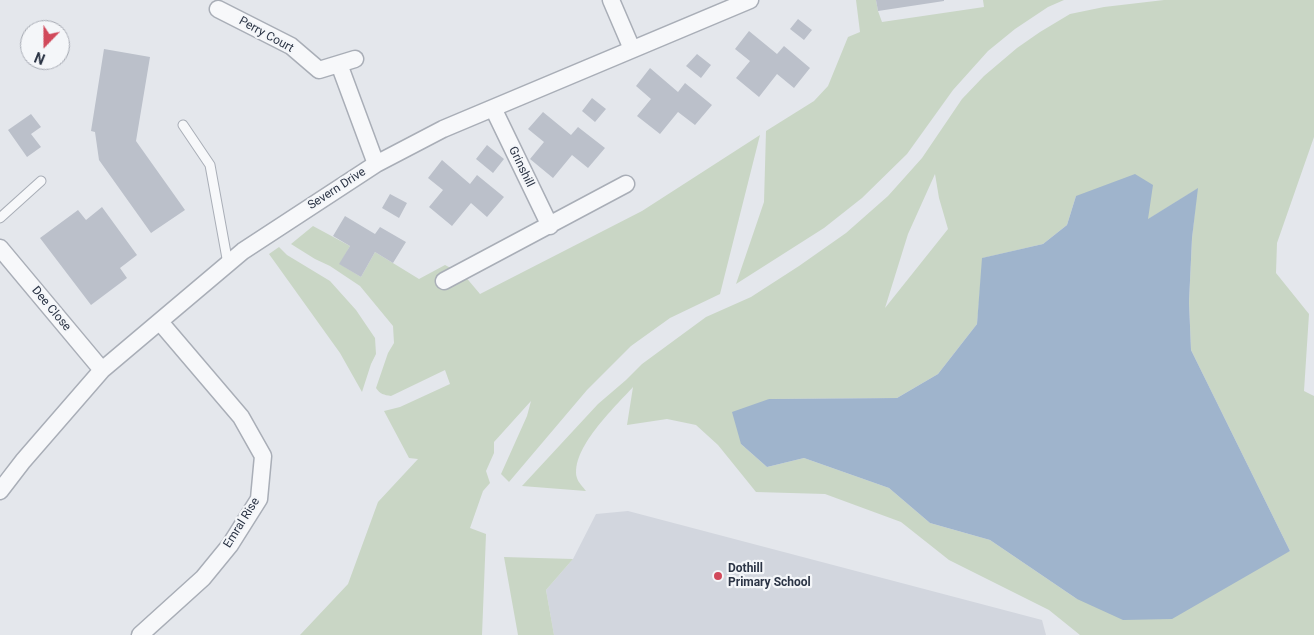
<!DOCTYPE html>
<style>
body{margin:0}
#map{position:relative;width:1314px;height:635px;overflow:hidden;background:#e4e7ec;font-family:Roboto,sans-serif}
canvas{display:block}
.north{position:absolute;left:20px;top:20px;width:50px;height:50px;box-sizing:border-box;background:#f4f6f9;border:1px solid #a4a8b1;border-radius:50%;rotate:202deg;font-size:14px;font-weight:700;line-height:20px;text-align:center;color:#2b3445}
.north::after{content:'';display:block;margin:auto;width:18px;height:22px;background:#d1495b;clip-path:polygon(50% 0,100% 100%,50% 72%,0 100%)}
</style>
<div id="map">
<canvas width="1314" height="635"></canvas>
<div class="north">N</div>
</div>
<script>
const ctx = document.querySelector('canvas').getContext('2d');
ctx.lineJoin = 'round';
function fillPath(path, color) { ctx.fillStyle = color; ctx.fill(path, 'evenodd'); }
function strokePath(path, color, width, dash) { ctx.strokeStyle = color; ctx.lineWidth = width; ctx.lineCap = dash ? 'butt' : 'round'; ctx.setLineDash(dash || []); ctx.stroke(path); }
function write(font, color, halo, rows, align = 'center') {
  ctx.font = font + ' Roboto,sans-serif'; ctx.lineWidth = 4.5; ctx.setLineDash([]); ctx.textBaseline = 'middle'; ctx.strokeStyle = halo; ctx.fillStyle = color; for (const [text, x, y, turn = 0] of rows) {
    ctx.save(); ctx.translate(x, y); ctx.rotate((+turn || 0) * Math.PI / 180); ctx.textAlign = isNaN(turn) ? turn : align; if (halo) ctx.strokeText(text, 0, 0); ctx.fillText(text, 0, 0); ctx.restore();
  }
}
fillPath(new Path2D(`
 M 628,511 L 1042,620 L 1046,635 L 554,635 L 546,590 L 573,559 L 596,514 Z`), '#d2d6de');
fillPath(new Path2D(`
 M 856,0 L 876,0 L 878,11 L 882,22 L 984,7 L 983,0 L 1064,0 L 1048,7 L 1015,29 L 988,51 L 953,90 L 907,154 L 862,198 L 824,228 L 736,284 L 764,202 L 766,131 L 814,101 L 828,86 L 848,37 L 860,32 Z
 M 1164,0 L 1314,0 L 1314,137 L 1277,243 L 1276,273 L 1309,314 L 1304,391 L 1314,396 L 1314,635 L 1080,635 L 1049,610 L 949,560 L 901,522 L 825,494 L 756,492 L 718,445 L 696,425 L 667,419 L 627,425 L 633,387 C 615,407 570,449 577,478 C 578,482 583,487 586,491 L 522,486 L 598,404 L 626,380 L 642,364 L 706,317 L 751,297 L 799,266 L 846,233 L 888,196 L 922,158 L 962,99 L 984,76 L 1017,48 L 1040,32 L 1070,14 L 1104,7 ZM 935,174 L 939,198 L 948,229 L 885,308 L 908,234 ZM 1197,189 L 1192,238 L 1189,302 L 1191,350 L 1290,551 L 1077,599 L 990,540 L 930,523 L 889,488 L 804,458 L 767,467 L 741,444 L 769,399 L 897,398 L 938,374 L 977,324 L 983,258 L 1043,244 L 1067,225 L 1076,196 L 1147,220 Z
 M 760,135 L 720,294 L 670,318 L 631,346 L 587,390 L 509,482 L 501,474 L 527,416 L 531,401 L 494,442 L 494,453 L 486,471 L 490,483 L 483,491 L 470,528 L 486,534 L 482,635 L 300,635 L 348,584 L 378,502 L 418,459 L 409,458 L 384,411 L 400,407 L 450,384 L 445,370 L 391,396 C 384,395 380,394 376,388 L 388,353 L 394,343 L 393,326 L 360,286 L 330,266 L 315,259 L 291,244 L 313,226 L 350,246 L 340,264 L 361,277 L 375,252 L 419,279 L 445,265 L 464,275 L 480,294 L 642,211 Z
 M 279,247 L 287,255 L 330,281 L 356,310 L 375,338 L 376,354 L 371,364 L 362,392 L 340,353 L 269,254 Z
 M 504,557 L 573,559 L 546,590 L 554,635 L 518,635 Z`), '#c9d6c5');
fillPath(new Path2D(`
 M 1135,174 L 1153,185 L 1148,219 L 1198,188 L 1192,238 L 1189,302 L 1191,350 L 1290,551 L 1172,619 L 1123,620 L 1077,599 L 990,540 L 930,523 L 889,488 L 804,458 L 767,467 L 741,444 L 732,412 L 769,399 L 897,398 L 938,374 L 977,324 L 982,258 L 1043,244 L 1067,225 L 1076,196 Z`), '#9fb4cc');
fillPath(new Path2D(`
 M 876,0 L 944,0 L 944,1 L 878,11 Z
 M 798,19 L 812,30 L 804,40 L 790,29 Z
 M 749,31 L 777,54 L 784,46 L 810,68 L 794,88 L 777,74 L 759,97 L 736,78 L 750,61 L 735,49 Z
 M 104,49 L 150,57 L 136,141 L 185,210 L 151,233 L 99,160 L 95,132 L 91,131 Z
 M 697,54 L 711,65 L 701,78 L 686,66 Z
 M 650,68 L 678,92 L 685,83 L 712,105 L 695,125 L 678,112 L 660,134 L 637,116 L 651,99 L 636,86 Z
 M 592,98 L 606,109 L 595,122 L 582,111 Z
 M 543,112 L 571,135 L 578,127 L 605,148 L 588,168 L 572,155 L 553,178 L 530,159 L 544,142 L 528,129 Z
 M 31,114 L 41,127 L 31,134 L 41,147 L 27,157 L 8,130 Z
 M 487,145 L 504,159 L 493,173 L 476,159 Z
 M 442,160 L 470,184 L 477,175 L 504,197 L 487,217 L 471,203 L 452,226 L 429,207 L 443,190 L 428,178 Z
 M 390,194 L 407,203 L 399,218 L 382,208 Z
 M 102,207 L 137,255 L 120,268 L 127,278 L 91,305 L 40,238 L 78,210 L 86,220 Z
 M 345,216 L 375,234 L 380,227 L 406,242 L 393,263 L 375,252 L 361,277 L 339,264 L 350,246 L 333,236 Z`), '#bbc0ca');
const lane = new Path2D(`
 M 183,125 L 210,165 L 228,264
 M 0,218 L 41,181`);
const street = new Path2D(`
 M 611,0 L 632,49
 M 218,9 L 291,46 L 319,70 L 355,59
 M 339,64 L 376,164
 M 493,108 L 550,226
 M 0,248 L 102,370
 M 444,281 L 626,184
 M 0,491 L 23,461 L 102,370 L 243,251 L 376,164 L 443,129 L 750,0
 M 140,635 L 203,578 L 230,545 L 259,499 L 263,456 L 241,417 L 160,322`);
strokePath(lane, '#a9aeb7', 11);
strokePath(street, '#a9aeb7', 19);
strokePath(lane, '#f7f8fa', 9);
strokePath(street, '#f7f8fa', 16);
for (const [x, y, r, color] of [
 [718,576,5,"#d1495b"]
]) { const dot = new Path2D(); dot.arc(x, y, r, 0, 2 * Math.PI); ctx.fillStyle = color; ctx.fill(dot); strokePath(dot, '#f4f6f9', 2); }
write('12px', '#2b3445', '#f4f6f9', [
 ["Perry Court",266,35,29],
 ["Grinshill",521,167,64],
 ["Severn Drive",337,189,-33],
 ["Dee Close",51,309,50],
 ["Emral Rise",242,523,-58]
]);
write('bold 12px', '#2b3445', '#f4f6f9', [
 ["Dothill",728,569],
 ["Primary School",728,583]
], 'left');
</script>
